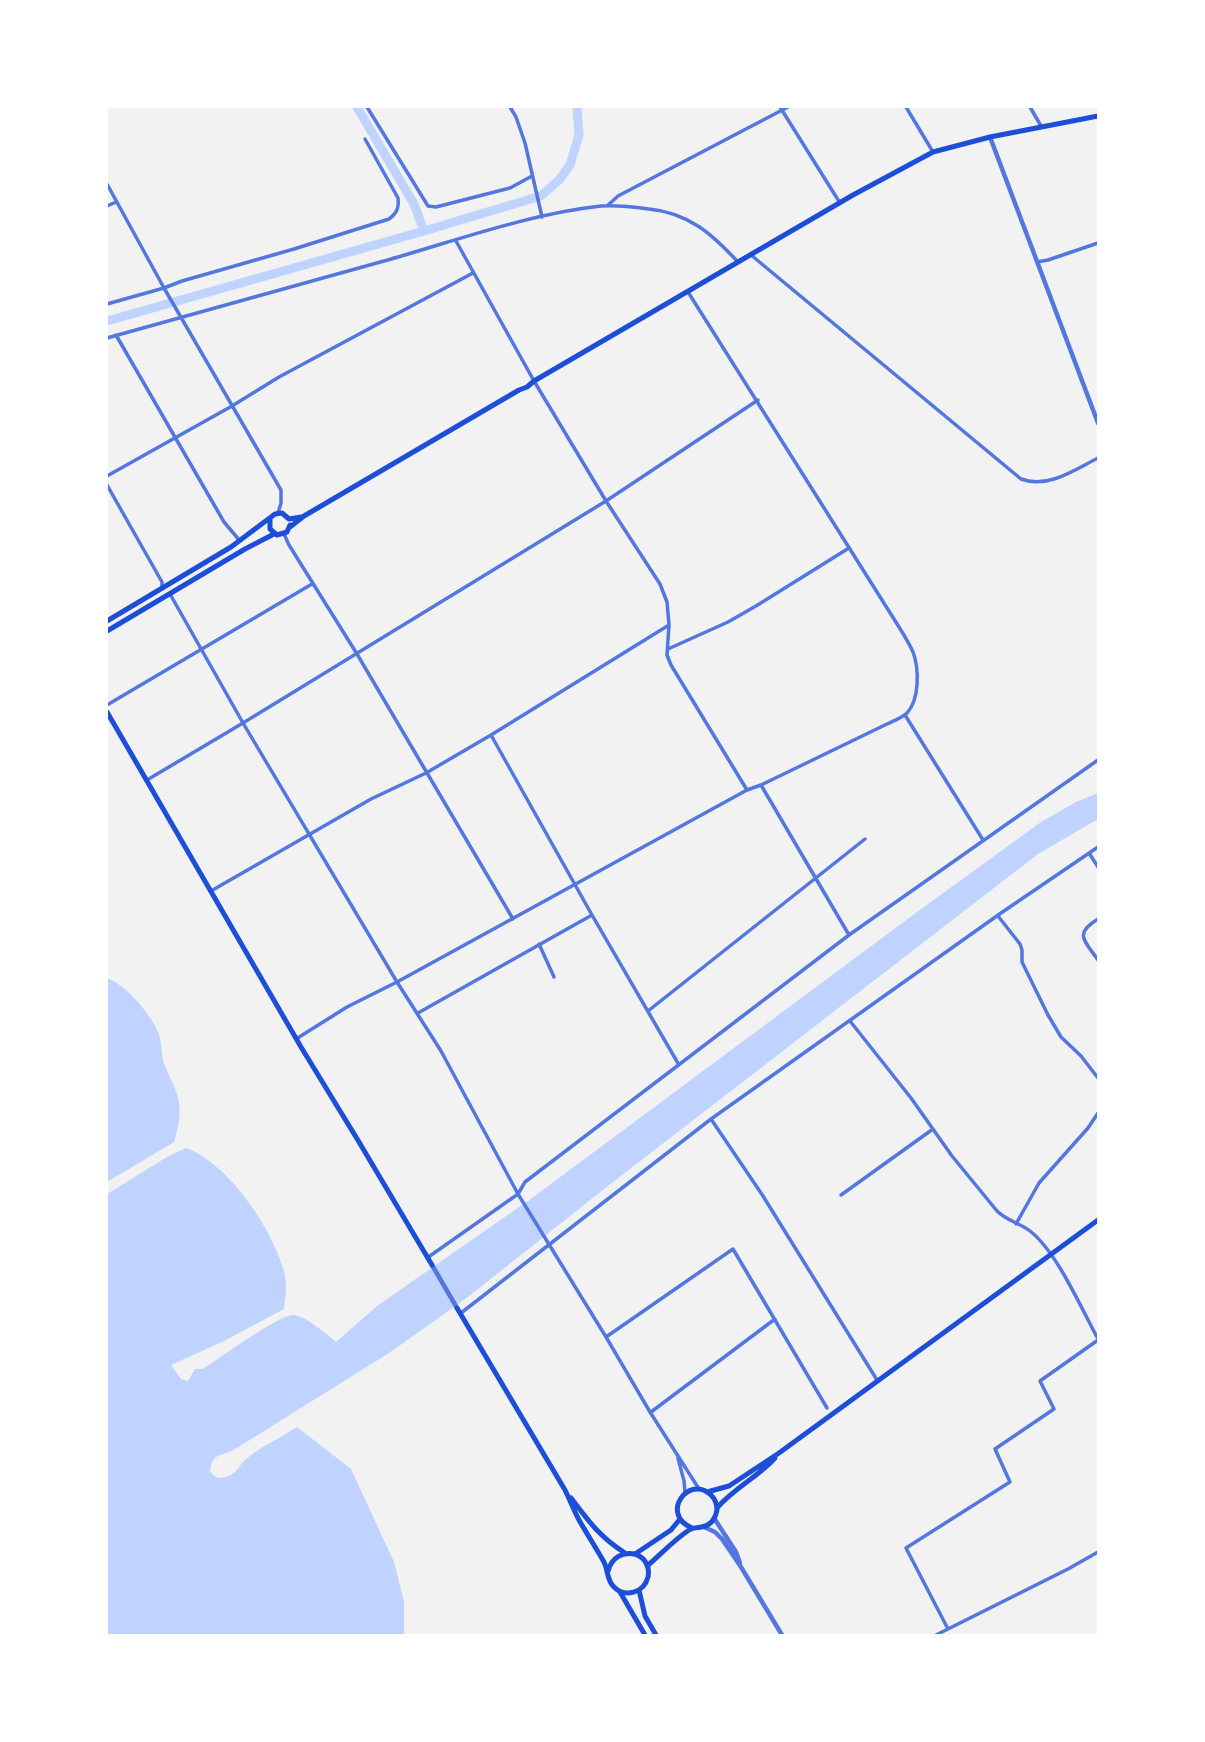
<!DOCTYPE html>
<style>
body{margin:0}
#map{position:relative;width:1205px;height:1742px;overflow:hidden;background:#f2f2f2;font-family:"Titillium Web",sans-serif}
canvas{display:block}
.frame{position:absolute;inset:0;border:108px solid #fff;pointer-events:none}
</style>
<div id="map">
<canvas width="1205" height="1742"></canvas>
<div class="frame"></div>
</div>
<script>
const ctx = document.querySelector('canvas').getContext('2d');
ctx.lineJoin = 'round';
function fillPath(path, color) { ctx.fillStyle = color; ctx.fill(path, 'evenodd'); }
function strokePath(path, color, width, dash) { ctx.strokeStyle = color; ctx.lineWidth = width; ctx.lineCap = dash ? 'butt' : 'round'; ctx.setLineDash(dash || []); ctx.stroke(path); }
fillPath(new Path2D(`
 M 1098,793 L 1098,819 L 1038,854 L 604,1189 L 468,1297 L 389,1353 L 232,1451 C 218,1456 212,1455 210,1471 C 215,1479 221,1479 229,1476 C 237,1472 239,1466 245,1460 C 257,1449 282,1437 297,1427 L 351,1469 L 394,1562 L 404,1602 L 404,1635 L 107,1635 L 107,1194 L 167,1157 L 186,1148 C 229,1164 272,1228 284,1271 C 287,1283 286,1296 284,1309 L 224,1341 L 171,1365 L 181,1379 L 188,1381 L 195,1369 L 203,1369 C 217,1360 281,1313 294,1315 C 305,1316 327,1334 336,1342 L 377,1306 L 532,1198 L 917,912 L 1041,822 L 1076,802 Z
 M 107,978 C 126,985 150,1013 158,1032 C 162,1042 161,1054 164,1064 C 168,1074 174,1084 177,1094 C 182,1109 179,1127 174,1142 L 107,1182 Z`), '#bfd3fe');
strokePath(new Path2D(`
 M 357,107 L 414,204 L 424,231
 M 541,196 L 559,180 L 570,165 L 579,135 L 577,107
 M 107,321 L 424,231 L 534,198`), '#bfd3fe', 9);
strokePath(new Path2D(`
 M 367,107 L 428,206 L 436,207 L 510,188 L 532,176
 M 510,107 L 516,117 L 525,143 L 542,217
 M 780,107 L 840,203
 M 906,107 L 933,152
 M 1030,107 L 1041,126
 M 107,184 L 164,288 L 281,490 L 281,503 L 278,513
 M 107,206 L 116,202
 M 607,206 L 618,196 L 788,107
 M 456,241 L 534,381 L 606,501 L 660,584 L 667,602 L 669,625 L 667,655 L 671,665 L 747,790
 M 751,255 L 1021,479 C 1048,489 1074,470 1098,458
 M 1037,262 L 1048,260 L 1098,243
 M 107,304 L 164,288 L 182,281 L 294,249 L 389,219 C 397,213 399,208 398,198 L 365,139
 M 116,335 L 224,522 L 240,541
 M 107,338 C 199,312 292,287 384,261 C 455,241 528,214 601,206 C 616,205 634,207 649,209 C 689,213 712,234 738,262
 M 107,476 L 232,406 L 279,377 L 473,273
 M 107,485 L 162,582 L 162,587
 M 284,534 L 289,545 L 357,654 L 513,919
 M 170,594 L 243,723 L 397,982 L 441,1051 L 518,1194 L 606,1337 L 650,1412 L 699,1489
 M 668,649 L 728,622 L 756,606 L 849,548
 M 107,705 L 312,584
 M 905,715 L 983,840
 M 491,735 L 592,915 L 679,1065
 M 147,780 L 243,723 L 606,501 L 758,400
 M 761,785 L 849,935
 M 1089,853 L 1098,867
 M 211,891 L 371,799 L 426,773 L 491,735 L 669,625
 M 998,916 L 1020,944 L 1022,950 L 1022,962 L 1048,1015 L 1061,1037 L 1081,1056 L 1098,1078
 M 1098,919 C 1073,934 1085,941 1098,960
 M 539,944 L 554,977
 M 648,1011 L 865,839
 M 418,1013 L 592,915
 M 850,1021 L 911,1098 L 952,1156 L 997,1211 C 1007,1221 1020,1223 1030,1231 C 1057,1252 1081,1308 1098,1339
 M 296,1039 L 347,1007 L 397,982 L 747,790 L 761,785 L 887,724 C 893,721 902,718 907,713 C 920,699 919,668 913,652 C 909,643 904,635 899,627 L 688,292
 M 711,1119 L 763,1196 L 877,1380
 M 841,1195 L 933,1129
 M 1016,1224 L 1039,1183 L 1088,1128 L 1098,1113
 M 427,1258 L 518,1194 L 525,1182 L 849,935 L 1098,760
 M 461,1313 L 711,1119 L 1001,913 L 1098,847
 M 606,1337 L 733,1249 L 827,1408
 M 651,1412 L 775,1319
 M 678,1458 L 684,1481 L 685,1493
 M 948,1629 L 906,1548 L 1010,1482 L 995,1449 L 1054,1409 L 1040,1381 L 1098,1340
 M 936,1635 L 1068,1569 L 1098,1552`), '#5277de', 3.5);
strokePath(new Path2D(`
 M 990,137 L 1098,423
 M 432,1265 L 457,1308
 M 714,1518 L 736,1552 L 740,1563
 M 704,1527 L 715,1532 L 722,1539 L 741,1567 L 782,1635`), '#5277de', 4.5);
strokePath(new Path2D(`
 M 270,519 L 270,529 L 277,535 L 287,532 L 290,525
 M 290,527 L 304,516 L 519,390 L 527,387 L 534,381 L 853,195 L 933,152 L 990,137 L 1098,116
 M 107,621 L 231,547 L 275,514 L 282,513 L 289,519 L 301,517
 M 107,631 L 245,549 L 274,534
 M 107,712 L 301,1047 L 359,1142 L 432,1265
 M 457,1308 L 565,1490 C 570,1500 574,1511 579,1520 C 587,1534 596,1548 604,1562 C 608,1570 607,1581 614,1587 C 625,1598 644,1593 648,1577 C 653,1551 616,1543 608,1571
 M 707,1492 L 729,1486 L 779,1453 L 1098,1220
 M 571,1498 C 589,1522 600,1537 625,1553
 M 717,1508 C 734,1488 758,1477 775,1458
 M 635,1554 L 671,1530 L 680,1519
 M 647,1566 C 661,1554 674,1540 689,1530 C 695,1526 703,1529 709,1524 C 714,1521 716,1515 717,1510 C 717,1504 715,1499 711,1495 C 689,1474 659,1514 692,1528
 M 639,1590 L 645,1616 L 656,1635
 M 620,1592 L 645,1635`), '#1d4ed8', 5);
</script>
